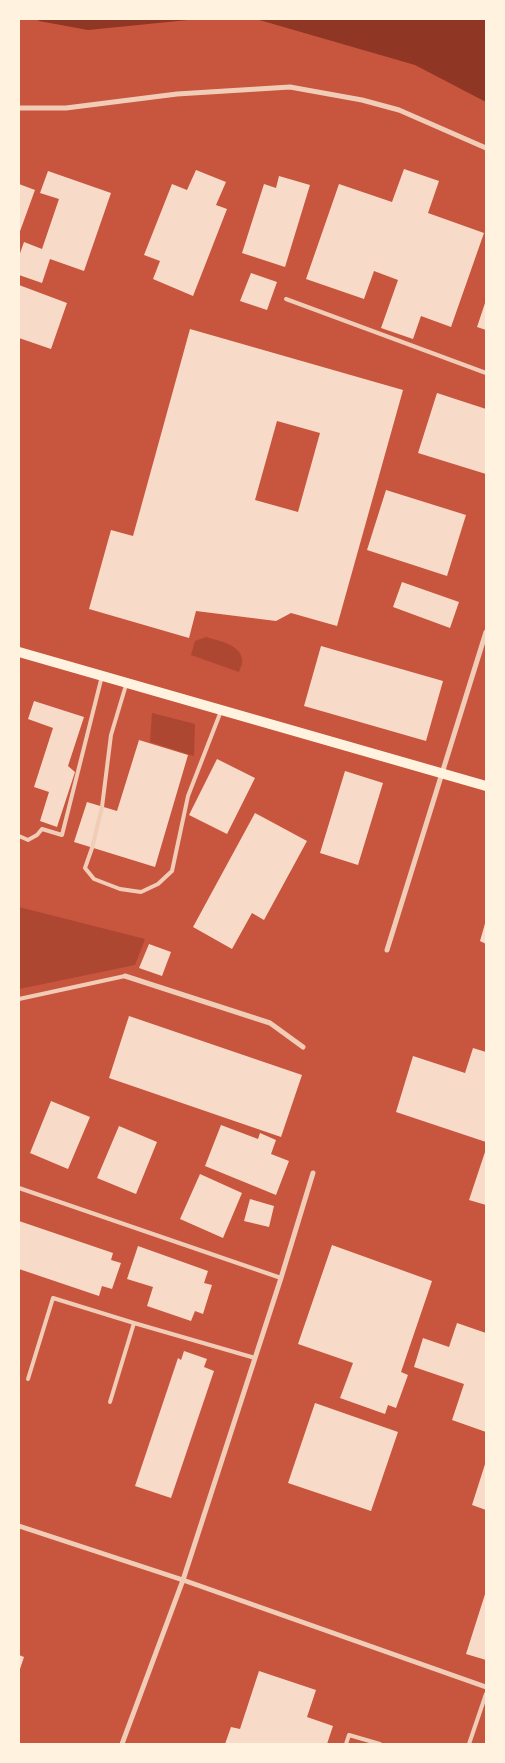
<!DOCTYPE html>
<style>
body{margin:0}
#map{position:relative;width:505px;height:1763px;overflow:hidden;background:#c8553d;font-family:Commissioner,sans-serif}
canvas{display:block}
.frame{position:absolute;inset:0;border:20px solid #fff3e0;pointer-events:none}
</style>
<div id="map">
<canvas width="505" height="1763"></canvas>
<div class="frame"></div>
</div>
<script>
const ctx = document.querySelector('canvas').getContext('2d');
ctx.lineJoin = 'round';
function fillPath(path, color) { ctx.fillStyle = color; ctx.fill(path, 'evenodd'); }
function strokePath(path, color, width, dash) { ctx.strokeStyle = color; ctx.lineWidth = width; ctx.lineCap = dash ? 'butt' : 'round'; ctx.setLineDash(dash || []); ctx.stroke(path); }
fillPath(new Path2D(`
 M 206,637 C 218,641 241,644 242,660 C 243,664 240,668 239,672 L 191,655 L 195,641 Z
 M 152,713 L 195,724 L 194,756 L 150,742 Z
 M 19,907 L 145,939 L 135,965 L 19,989 Z`), '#ae4732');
fillPath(new Path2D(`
 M 37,19 L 198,19 L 88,30 L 39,21 Z
 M 256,19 L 486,19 L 486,102 L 415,65 Z`), '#8f3625');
fillPath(new Path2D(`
 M 404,169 L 439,181 L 428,213 L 484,233 L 451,327 L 421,316 L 413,339 L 381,328 L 398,280 L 374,271 L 364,299 L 306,279 L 339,184 L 392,202 Z
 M 196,170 L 226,182 L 216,205 L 227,209 L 193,296 L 153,279 L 160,261 L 144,255 L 172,184 L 187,190 Z
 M 48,171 L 111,193 L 84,271 L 50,259 L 42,283 L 19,275 L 19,256 L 24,242 L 42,249 L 59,199 L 40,193 Z
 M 279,176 L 310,185 L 285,267 L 242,253 L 264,184 L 276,188 Z
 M 19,184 L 35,190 L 19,234 Z
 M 251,273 L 277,282 L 267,310 L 240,301 Z
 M 19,285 L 67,303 L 51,349 L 19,338 Z
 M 486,300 L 486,330 L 477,327 Z
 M 190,329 L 403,390 L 337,626 L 291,613 L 276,621 L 196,611 L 189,638 L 89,609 L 111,530 L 133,536 ZM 277,421 L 320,433 L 298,512 L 255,500 Z
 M 437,393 L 486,409 L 486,474 L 418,453 Z
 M 386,490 L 466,515 L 447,576 L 367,550 Z
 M 402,582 L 459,602 L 450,628 L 393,607 Z
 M 321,646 L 443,681 L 426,741 L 304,706 Z
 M 34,701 L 84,717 L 68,766 L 75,772 L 57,827 L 40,821 L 49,792 L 34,787 L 53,728 L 28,719 Z
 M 139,740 L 188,755 L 155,867 L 74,842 L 87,802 L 117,811 Z
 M 217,759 L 255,778 L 227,834 L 189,815 Z
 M 345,771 L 383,783 L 358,865 L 320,853 Z
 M 255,813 L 307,841 L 264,920 L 252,913 L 232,949 L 193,927 Z
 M 486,920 L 486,944 L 480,941 Z
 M 149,944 L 171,952 L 162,976 L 139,968 Z
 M 129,1016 L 302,1075 L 281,1137 L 109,1078 Z
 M 473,1048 L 486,1052 L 486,1142 L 396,1112 L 413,1056 L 465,1073 Z
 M 51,1101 L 90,1117 L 68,1169 L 30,1153 Z
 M 221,1125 L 258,1139 L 260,1133 L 276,1140 L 271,1154 L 289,1161 L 276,1195 L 205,1166 Z
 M 119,1126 L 157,1142 L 136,1194 L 97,1178 Z
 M 486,1149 L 486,1205 L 469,1200 Z
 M 200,1174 L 242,1193 L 223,1238 L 180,1219 Z
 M 250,1199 L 274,1206 L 269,1227 L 244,1221 Z
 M 19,1221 L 113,1253 L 111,1260 L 121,1263 L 112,1289 L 102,1286 L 99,1296 L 19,1269 Z
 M 332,1245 L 432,1281 L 401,1372 L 408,1375 L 396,1408 L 388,1405 L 385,1414 L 340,1398 L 353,1363 L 298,1344 Z
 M 138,1246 L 208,1271 L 204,1283 L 212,1285 L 203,1314 L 195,1311 L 191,1321 L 147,1306 L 153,1287 L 127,1279 Z
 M 457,1323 L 486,1333 L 486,1432 L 452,1420 L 464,1384 L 414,1367 L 423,1338 L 449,1347 Z
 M 184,1351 L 207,1359 L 204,1367 L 214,1371 L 171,1498 L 135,1486 L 178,1358 L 181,1360 Z
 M 315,1403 L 398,1432 L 371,1511 L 288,1483 Z
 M 486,1461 L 486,1510 L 472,1505 Z
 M 486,1591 L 486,1660 L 466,1654 Z
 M 19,1655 L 24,1657 L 19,1672 Z
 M 259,1671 L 316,1690 L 307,1717 L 333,1726 L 327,1744 L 225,1744 L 231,1727 L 240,1729 Z`), '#f7dbc8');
strokePath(new Path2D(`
 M 286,299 L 486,373
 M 126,685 L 111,735 L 102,807 L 92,848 L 85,868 L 94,879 L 120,889 L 141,892 L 158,884 L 172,871 L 188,796 L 221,711
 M 19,836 L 28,840 L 37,835 L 42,829 L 62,835 L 102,676
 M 19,999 L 125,976
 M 19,1188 L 281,1278
 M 28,1379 L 53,1298 L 134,1323
 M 110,1402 L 134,1323 L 255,1358
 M 346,1744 L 349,1735 L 380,1744
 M 469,1744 L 486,1694`), '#f1ccb7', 4);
strokePath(new Path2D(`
 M 19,108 L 66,108 L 177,94 L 290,87 L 362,100 L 399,110 L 486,148
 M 387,950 L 486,632
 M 125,976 L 270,1023 L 303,1047
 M 19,1526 L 183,1580 L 486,1687
 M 122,1744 L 183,1580 L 281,1278 L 313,1173`), '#f1ccb7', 5);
strokePath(new Path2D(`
 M 19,652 L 486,786`), '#fff3e0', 10);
</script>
